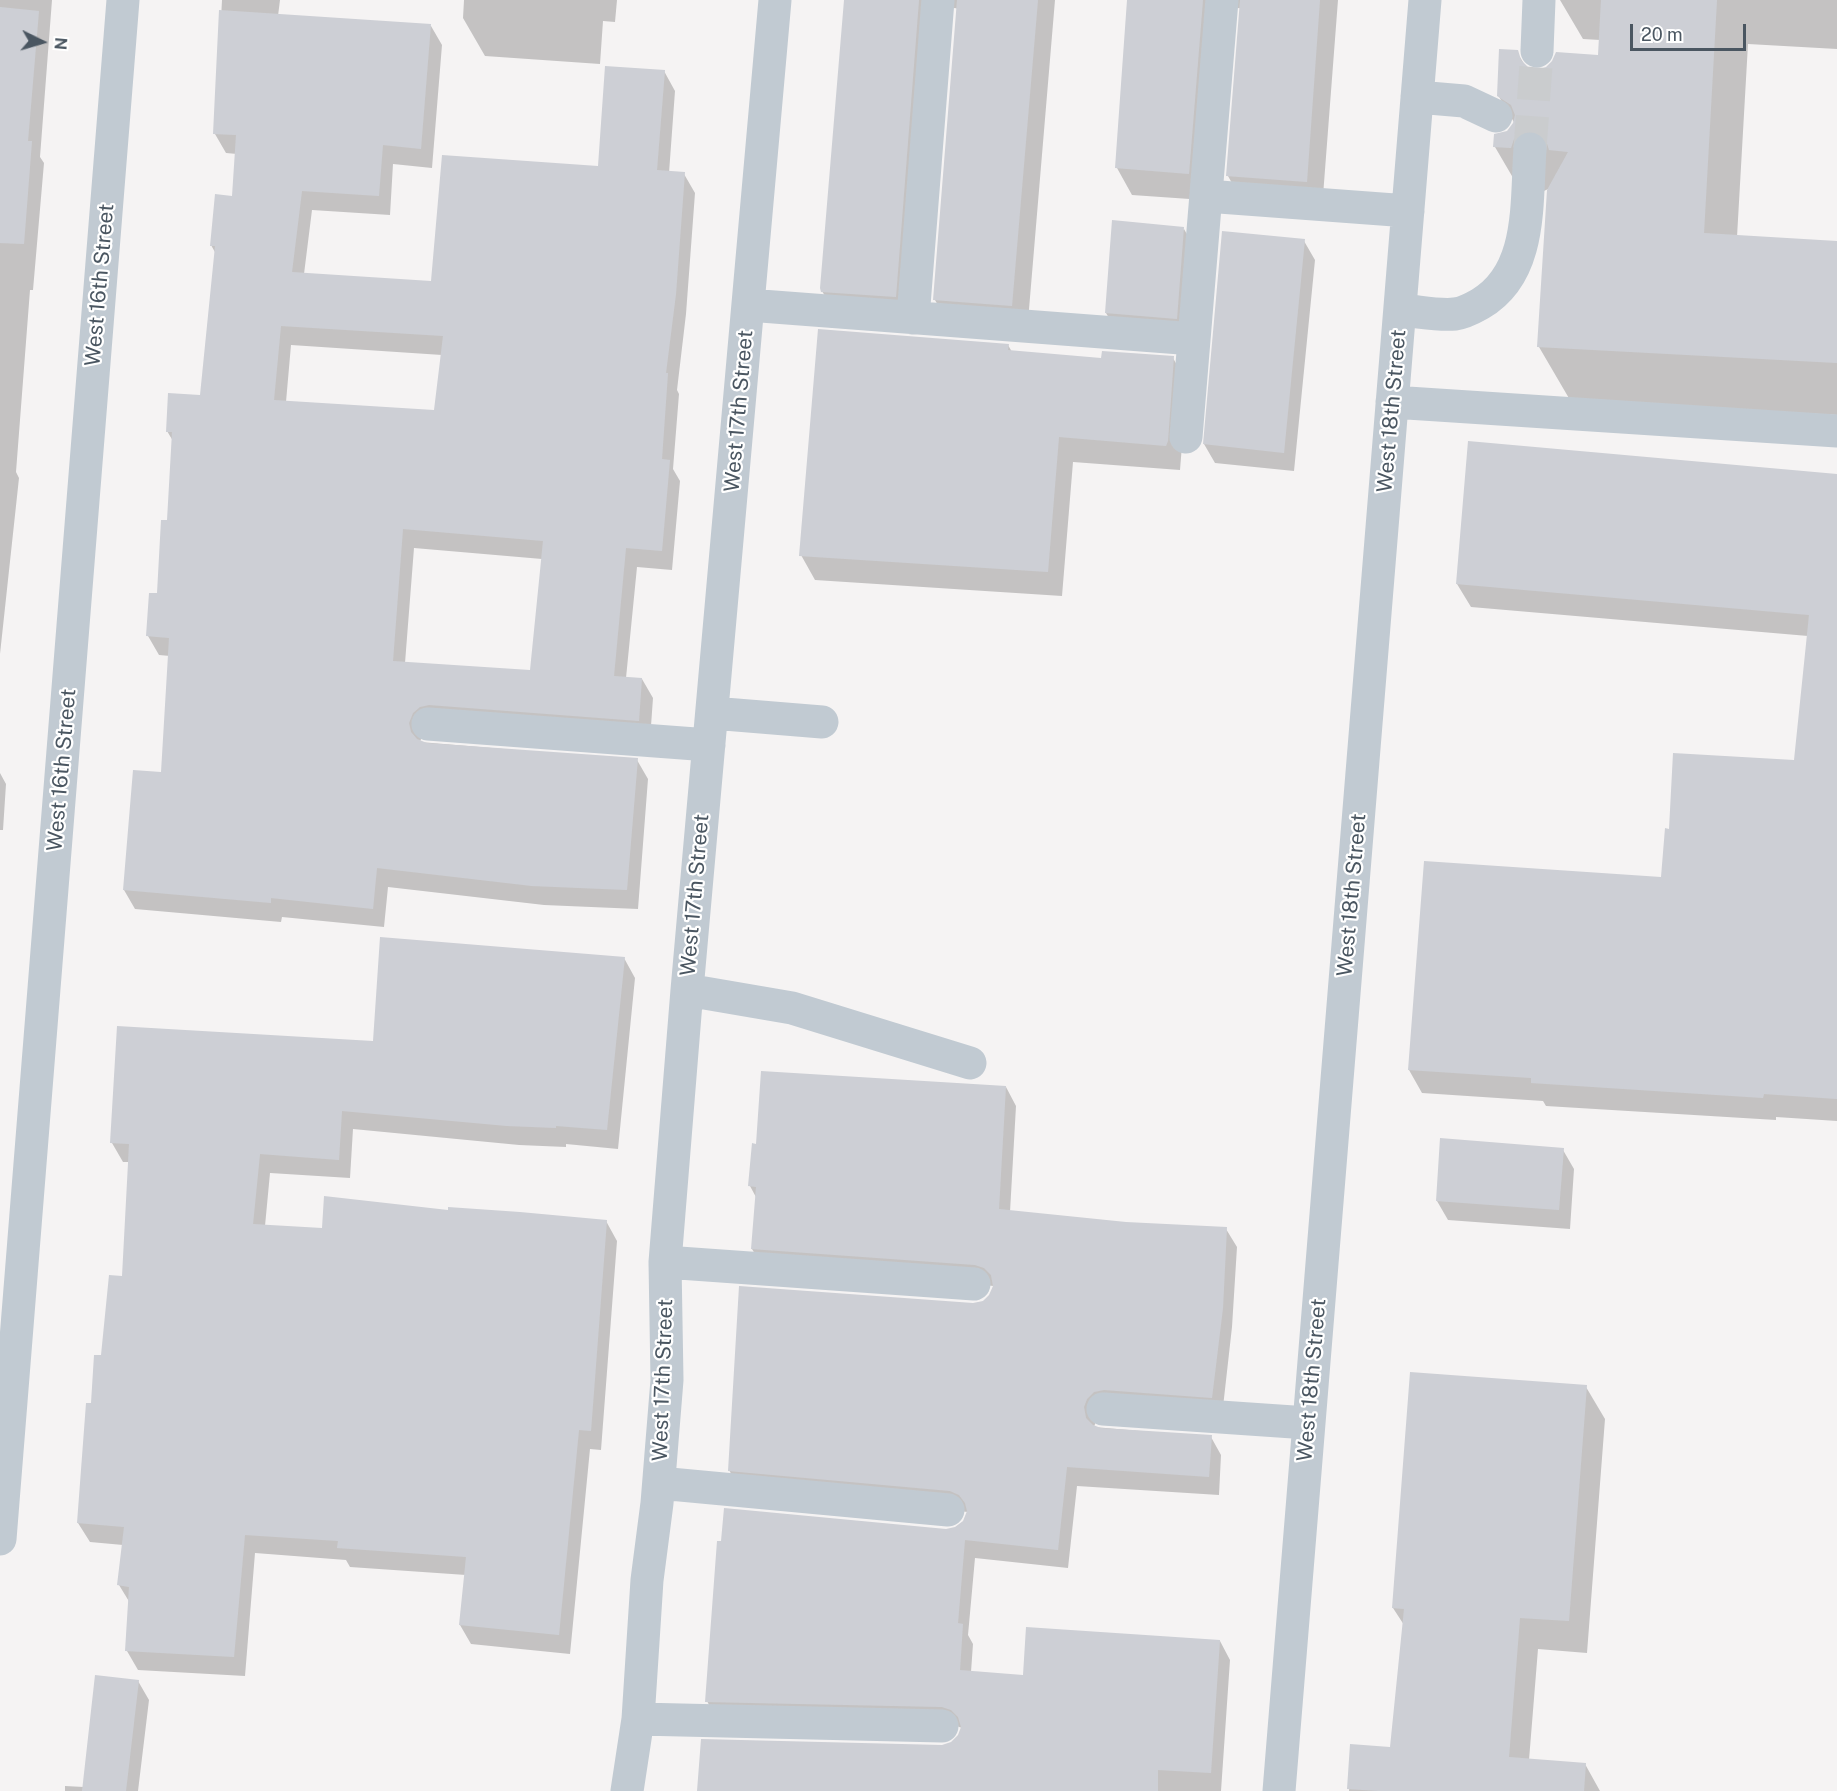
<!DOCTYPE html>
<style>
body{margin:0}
#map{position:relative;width:1837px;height:1791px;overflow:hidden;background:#f5f3f3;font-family:"Public Sans",sans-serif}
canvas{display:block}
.north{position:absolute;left:12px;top:12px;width:60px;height:60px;-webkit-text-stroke:4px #fff;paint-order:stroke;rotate:95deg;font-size:16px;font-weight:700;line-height:24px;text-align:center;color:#4a5661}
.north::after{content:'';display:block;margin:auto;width:21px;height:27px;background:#4a5661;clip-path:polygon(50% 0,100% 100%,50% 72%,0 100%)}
.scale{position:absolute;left:1630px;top:24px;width:116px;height:27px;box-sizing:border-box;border:3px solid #4a5661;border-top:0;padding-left:8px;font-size:18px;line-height:21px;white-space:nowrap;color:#4a5661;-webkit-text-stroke:4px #fff;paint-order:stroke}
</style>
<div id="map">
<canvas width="1837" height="1791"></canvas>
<div class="north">N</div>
<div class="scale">20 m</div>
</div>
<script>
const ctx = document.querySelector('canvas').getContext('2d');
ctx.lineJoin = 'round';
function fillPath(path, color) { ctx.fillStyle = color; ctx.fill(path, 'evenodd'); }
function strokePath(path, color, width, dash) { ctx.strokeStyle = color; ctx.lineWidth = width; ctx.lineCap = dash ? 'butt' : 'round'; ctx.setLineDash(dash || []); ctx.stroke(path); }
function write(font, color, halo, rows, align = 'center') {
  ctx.font = font + ' "Public Sans",sans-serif'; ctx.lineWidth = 4.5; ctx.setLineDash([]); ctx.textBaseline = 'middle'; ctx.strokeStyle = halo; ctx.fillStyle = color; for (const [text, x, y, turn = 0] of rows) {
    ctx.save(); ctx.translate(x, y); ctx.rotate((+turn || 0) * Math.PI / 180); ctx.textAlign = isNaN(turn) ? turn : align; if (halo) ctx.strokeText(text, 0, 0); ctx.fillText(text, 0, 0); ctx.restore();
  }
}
fillPath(new Path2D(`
 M 0,0 L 52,0 L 40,157 L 44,163 L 33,290 L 30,290 L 16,472 L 19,478 L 0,654 Z
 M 222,0 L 280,0 L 278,16 L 431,26 L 442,45 L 432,168 L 393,164 L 390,215 L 312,210 L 304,274 L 433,282 L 599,168 L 664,71 L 675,91 L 669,173 L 684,174 L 695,193 L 686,314 L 677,390 L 679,394 L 673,469 L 680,481 L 672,570 L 637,567 L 626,678 L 642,679 L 653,698 L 650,740 L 423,733 L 420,742 L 637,760 L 648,779 L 638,909 L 544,905 L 388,887 L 384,927 L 282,917 L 281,922 L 135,909 L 124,890 L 162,774 L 170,656 L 159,655 L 148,636 L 158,595 L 169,522 L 173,441 L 167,431 L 201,397 L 216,254 L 211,245 L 234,198 L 237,154 L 226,153 L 215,134 ZM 291,345 L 442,355 L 436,412 L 286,402 ZM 414,548 L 542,559 L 531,672 L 405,663 Z
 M 464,0 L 617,0 L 615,22 L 603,21 L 600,64 L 485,56 L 463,18 Z
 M 845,0 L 1055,0 L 1027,333 L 950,327 L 935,300 L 958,9 L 955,8 L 945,10 L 911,324 L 838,318 L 822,291 Z
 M 1128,0 L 1338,0 L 1322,209 L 1243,203 L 1228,176 L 1242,9 L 1239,8 L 1229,10 L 1204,200 L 1132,195 L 1117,168 Z
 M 1560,0 L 1837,0 L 1837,49 L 1748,44 L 1737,237 L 1837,242 L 1837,415 L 1570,400 L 1539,347 L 1548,189 L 1526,200 L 1495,147 L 1515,124 L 1498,95 L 1517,52 L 1527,69 L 1536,71 L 1599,56 L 1600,40 L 1583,39 Z
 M 1184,229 L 1200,257 L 1193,347 L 1123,342 L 1106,313 Z
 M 1304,241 L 1315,260 L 1294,471 L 1215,463 L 1204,444 Z
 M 1008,345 L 1012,352 L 1103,359 L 1173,358 L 1187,383 L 1180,470 L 1073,462 L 1062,596 L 815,580 L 801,555 Z
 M 1837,475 L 1837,1121 L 1776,1117 L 1776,1120 L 1546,1106 L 1543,1101 L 1422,1093 L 1409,1070 L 1663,879 L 1670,830 L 1795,762 L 1808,636 L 1471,607 L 1457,584 Z
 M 0,773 L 6,784 L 3,830 L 0,830 Z
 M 624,958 L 635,978 L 618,1149 L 566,1144 L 566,1147 L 519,1145 L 353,1129 L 350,1178 L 270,1173 L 265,1226 L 323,1229 L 449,1211 L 606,1221 L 617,1241 L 601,1450 L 590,1449 L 570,1654 L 471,1644 L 460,1625 L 466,1575 L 350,1567 L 346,1560 L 255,1553 L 245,1676 L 138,1670 L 127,1651 L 130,1603 L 119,1585 L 123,1545 L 90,1542 L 78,1523 L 93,1405 L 123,1278 L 130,1162 L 123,1162 L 112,1143 L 374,1042 Z
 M 1006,1087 L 1016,1106 L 1010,1212 L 1125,1223 L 1226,1229 L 1237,1247 L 1232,1327 L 1222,1416 L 1097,1418 L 1094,1427 L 1211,1437 L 1221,1455 L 1219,1495 L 1077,1486 L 1068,1568 L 975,1558 L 968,1635 L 973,1644 L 971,1672 L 1024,1676 L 1220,1641 L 1230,1660 L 1221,1791 L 698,1791 L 942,1746 L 952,1743 L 960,1736 L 962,1728 L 954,1725 L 717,1720 L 707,1701 L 946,1530 L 956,1529 L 964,1522 L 968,1512 L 740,1489 L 729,1470 L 973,1304 L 982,1302 L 990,1296 L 994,1286 L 763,1267 L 752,1249 L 757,1199 L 750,1186 Z
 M 1563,1150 L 1574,1169 L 1570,1229 L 1448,1220 L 1437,1201 Z
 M 1586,1387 L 1605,1419 L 1587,1653 L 1538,1649 L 1529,1760 L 1585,1764 L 1600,1791 L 1349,1791 L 1351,1746 L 1391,1749 L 1404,1625 L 1393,1608 Z
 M 138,1681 L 149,1700 L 138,1791 L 144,1791 L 65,1791 L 65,1786 L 84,1787 Z`), '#0003');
fillPath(new Path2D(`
 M 844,0 L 919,0 L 896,297 L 821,292 L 820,288 Z
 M 957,0 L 1038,0 L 1012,306 L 933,300 Z
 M 1127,0 L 1203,0 L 1189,174 L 1115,168 Z
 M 1240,0 L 1320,0 L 1307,182 L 1226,176 Z
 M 1601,0 L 1717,0 L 1704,233 L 1837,241 L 1837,363 L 1537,347 L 1547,190 L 1568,152 L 1549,150 L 1546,140 L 1541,134 L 1532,130 L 1521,133 L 1514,139 L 1511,148 L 1493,147 L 1494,134 L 1507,131 L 1513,123 L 1515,115 L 1511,105 L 1497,96 L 1499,49 L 1518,50 L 1521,60 L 1528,67 L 1536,70 L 1546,67 L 1552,61 L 1556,52 L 1598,55 Z
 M 0,7 L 39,11 L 28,141 L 32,141 L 24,244 L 0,243 Z
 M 219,10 L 431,24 L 421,149 L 383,145 L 379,196 L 302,191 L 292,272 L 431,281 L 442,155 L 598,166 L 605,66 L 665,70 L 657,170 L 685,172 L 676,294 L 666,373 L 668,373 L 662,459 L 670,460 L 662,551 L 626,548 L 614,676 L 642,678 L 639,721 L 429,705 L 420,707 L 413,713 L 409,723 L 411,732 L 417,739 L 427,743 L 638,758 L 627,890 L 532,886 L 377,868 L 373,909 L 271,898 L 271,903 L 123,890 L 133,770 L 161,772 L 169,638 L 146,636 L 149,593 L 157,593 L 161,520 L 167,520 L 172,432 L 166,432 L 168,393 L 200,395 L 215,246 L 210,246 L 215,194 L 232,196 L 236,135 L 213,134 ZM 281,326 L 443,336 L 434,410 L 274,400 ZM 403,529 L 543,541 L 530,670 L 393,661 Z
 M 1112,220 L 1184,227 L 1177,319 L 1105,313 Z
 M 1222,231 L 1305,239 L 1284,453 L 1203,444 Z
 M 818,329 L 1009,344 L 1008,350 L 1101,358 L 1102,351 L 1174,356 L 1168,441 L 1166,446 L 1059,437 L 1048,572 L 799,556 Z
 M 1468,441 L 1837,474 L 1837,1099 L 1764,1094 L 1763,1098 L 1531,1083 L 1531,1078 L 1408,1070 L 1424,861 L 1661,877 L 1665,828 L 1669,829 L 1673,753 L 1794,760 L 1809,615 L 1456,584 Z
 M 380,937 L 625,957 L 607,1130 L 556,1126 L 556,1128 L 507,1126 L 342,1111 L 339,1160 L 260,1154 L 253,1224 L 322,1228 L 324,1196 L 448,1210 L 448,1207 L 520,1212 L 607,1220 L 591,1431 L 579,1430 L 559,1635 L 459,1625 L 466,1557 L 337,1548 L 338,1541 L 245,1535 L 234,1657 L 125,1651 L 129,1587 L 117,1585 L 124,1527 L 77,1523 L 86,1403 L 91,1403 L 94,1355 L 101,1355 L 109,1275 L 122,1276 L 129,1144 L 110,1143 L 117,1026 L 373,1041 Z
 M 761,1071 L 1006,1086 L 999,1209 L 1126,1222 L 1227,1227 L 1223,1308 L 1212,1398 L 1104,1390 L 1094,1392 L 1087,1399 L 1084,1407 L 1086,1418 L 1093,1425 L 1101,1428 L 1212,1435 L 1209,1477 L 1067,1467 L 1058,1550 L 965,1540 L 958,1623 L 963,1624 L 960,1670 L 1023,1675 L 1026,1627 L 1220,1640 L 1211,1773 L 1158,1770 L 1158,1791 L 697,1791 L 701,1739 L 942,1745 L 951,1742 L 958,1735 L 961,1727 L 958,1717 L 951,1710 L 942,1707 L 705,1702 L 717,1541 L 721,1541 L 724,1508 L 946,1529 L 955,1527 L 963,1521 L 967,1511 L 965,1503 L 959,1495 L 950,1491 L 728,1471 L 739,1286 L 973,1303 L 983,1301 L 989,1295 L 993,1286 L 991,1275 L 984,1268 L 975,1265 L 751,1249 L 756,1187 L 748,1186 L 752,1143 L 756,1144 Z
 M 1440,1138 L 1564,1148 L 1559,1210 L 1436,1201 Z
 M 1410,1372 L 1587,1385 L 1569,1621 L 1520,1618 L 1509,1757 L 1586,1763 L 1584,1791 L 1379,1791 L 1347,1789 L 1350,1744 L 1390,1747 L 1404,1609 L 1392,1608 Z
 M 95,1675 L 139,1680 L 126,1791 L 82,1791 Z`), '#cdcfd5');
strokePath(new Path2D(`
 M 1530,149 L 1537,51`), '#caccce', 33, [33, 16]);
strokePath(new Path2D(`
 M 1537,51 L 1539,0
 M 1417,97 L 1464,101 L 1496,116
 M 1206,196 L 1408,211
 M 748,305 L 1194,339
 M 1400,310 C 1417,311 1438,316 1455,314 C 1464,313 1473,308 1480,304 C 1533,273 1526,203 1530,149
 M 913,318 L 938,0
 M 1392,402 L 1837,431
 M 1186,437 L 1222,0
 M 712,713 L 822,722
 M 428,724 L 709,745
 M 687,990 L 792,1008 L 970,1063
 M 665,1262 L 974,1284
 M 1103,1409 L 1308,1423
 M 659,1483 L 948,1510
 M 0,1539 L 123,0
 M 638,1719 L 942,1726
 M 627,1791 L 638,1719 L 647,1580 L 657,1503 L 667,1380 L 665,1262 L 687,990 L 775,0
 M 1279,1791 L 1425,0`), '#c1cad2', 33);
write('21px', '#4a5661', '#fff', [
 ["West 16th Street",100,285,-85],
 ["West 17th Street",739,411,-85],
 ["West 18th Street",1392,411,-85],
 ["West 16th Street",62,770,-85],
 ["West 17th Street",695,895,-85],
 ["West 18th Street",1352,895,-85],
 ["West 17th Street",663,1380,-88],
 ["West 18th Street",1312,1380,-85]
]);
</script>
